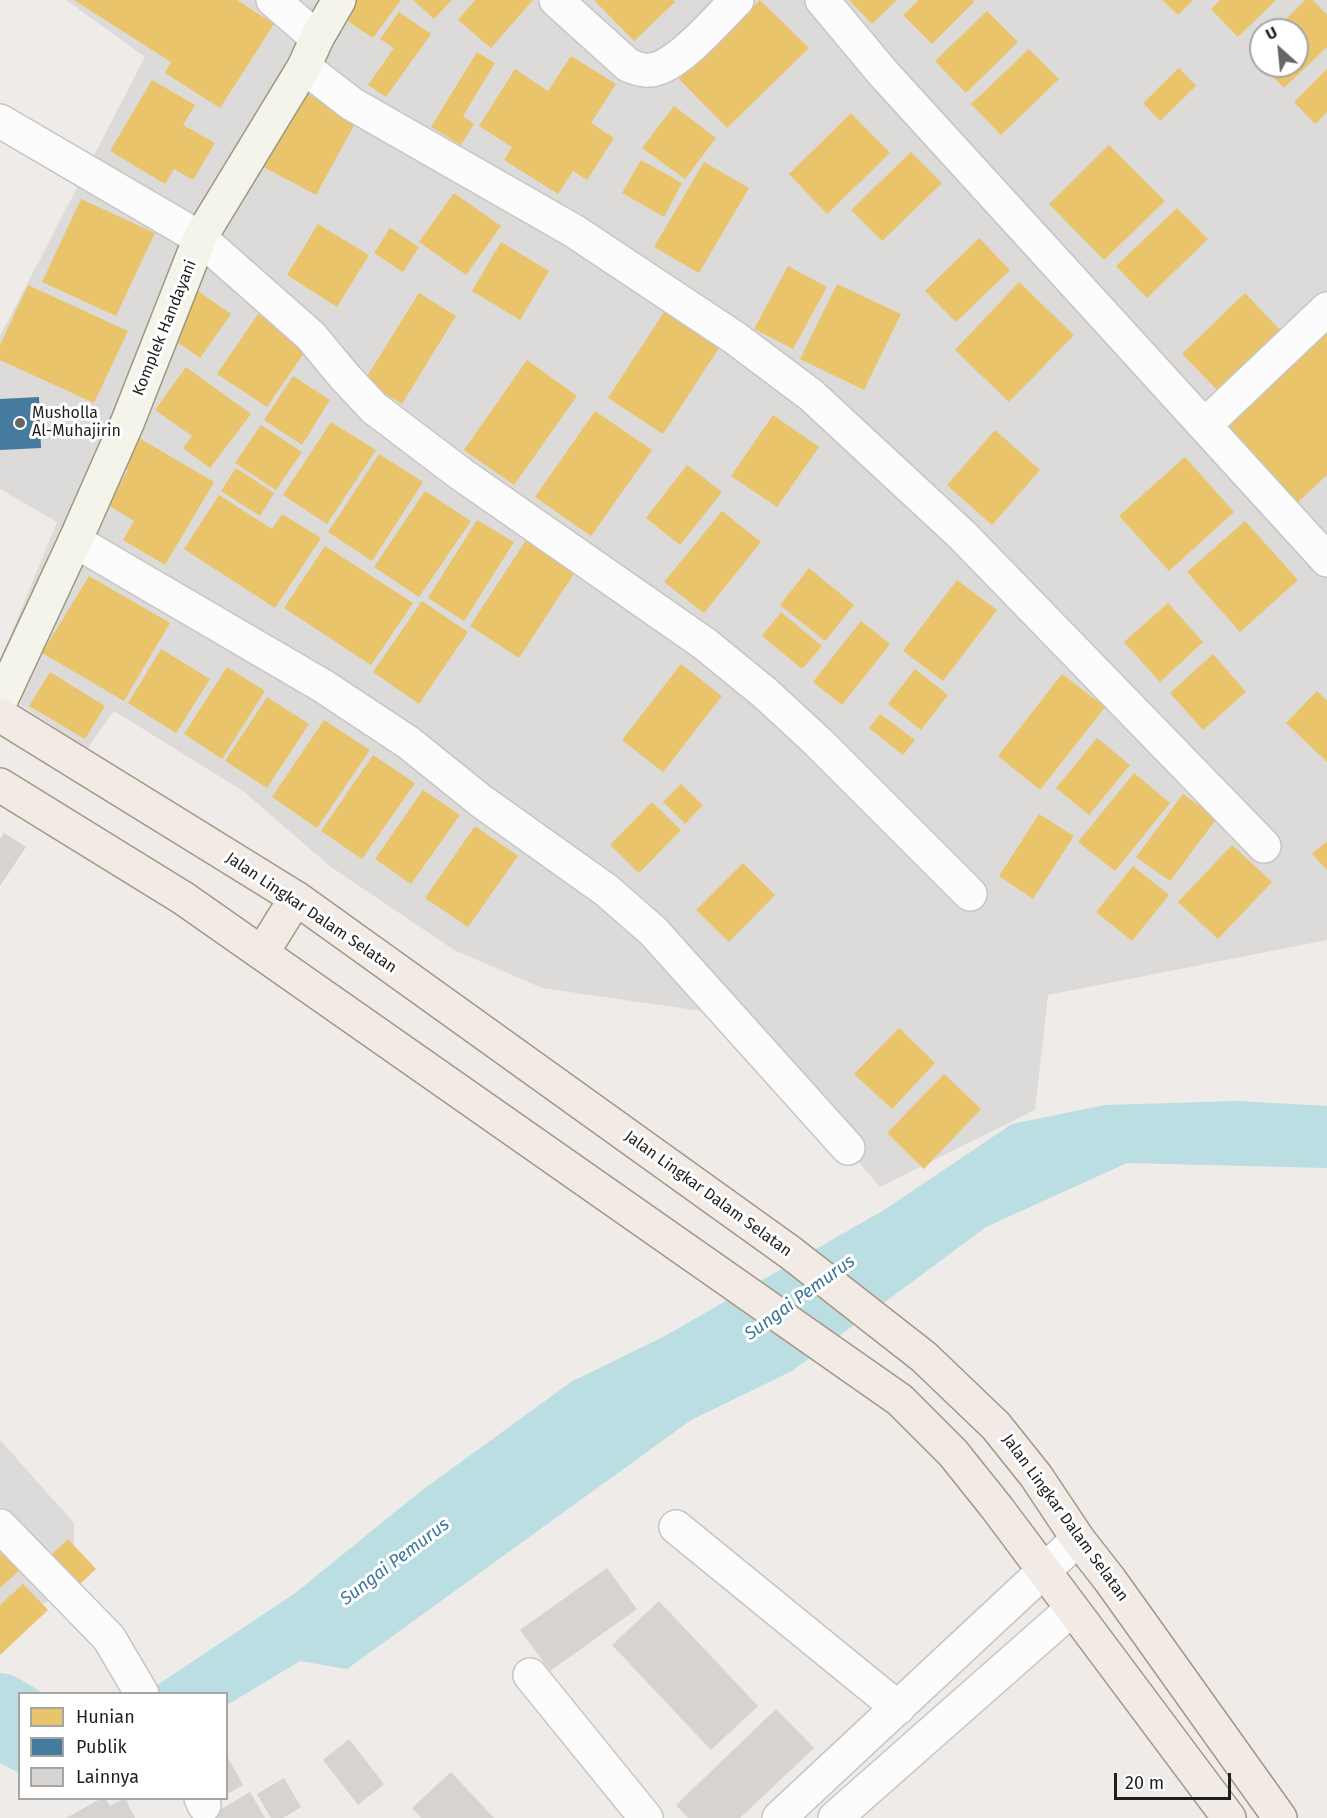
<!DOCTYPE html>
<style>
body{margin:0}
#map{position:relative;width:1327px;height:1818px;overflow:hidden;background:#eeebe8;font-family:"Fira Sans",sans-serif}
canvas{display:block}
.legend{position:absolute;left:18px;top:1692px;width:210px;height:108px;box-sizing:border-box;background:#fff;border:2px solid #a5a5a5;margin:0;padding:8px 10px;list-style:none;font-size:18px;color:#1f1f1f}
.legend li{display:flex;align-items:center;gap:12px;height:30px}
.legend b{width:30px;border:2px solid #a5a5a5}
.north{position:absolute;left:1249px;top:18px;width:60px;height:60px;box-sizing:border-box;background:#fff;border:2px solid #a5a5a5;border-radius:50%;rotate:333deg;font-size:16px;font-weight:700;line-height:24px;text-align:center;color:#1f1f1f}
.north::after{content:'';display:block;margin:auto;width:21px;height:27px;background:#676665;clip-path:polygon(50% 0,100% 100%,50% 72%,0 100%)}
.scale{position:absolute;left:1114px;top:1773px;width:117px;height:27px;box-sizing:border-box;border:3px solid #1f1f1f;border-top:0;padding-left:8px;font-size:18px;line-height:21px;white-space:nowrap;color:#1f1f1f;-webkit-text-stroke:4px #fff;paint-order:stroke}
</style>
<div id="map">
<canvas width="1327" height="1818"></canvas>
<ul class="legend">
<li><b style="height:16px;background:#e9c46a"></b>Hunian</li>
<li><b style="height:16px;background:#457b9d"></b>Publik</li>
<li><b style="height:16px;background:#d6d3d1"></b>Lainnya</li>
</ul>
<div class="north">U</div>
<div class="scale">20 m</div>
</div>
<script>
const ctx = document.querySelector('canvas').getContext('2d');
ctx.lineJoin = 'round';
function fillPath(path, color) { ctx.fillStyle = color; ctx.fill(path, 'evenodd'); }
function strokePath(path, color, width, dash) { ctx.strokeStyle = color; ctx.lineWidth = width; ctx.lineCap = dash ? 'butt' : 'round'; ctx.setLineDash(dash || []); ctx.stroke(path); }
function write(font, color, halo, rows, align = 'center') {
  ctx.font = font + ' "Fira Sans",sans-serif'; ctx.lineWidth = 6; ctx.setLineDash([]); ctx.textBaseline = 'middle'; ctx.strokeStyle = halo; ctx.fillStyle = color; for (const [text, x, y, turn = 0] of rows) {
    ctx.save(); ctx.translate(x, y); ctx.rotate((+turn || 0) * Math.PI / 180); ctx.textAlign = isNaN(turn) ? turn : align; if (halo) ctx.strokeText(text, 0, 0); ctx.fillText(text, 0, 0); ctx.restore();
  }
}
fillPath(new Path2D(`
 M 66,0 L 1327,0 L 1327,940 L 1048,995 L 1035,1110 L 880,1187 L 730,1015 L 542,988 L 454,950 L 331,867 L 243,791 L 114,711 L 87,749 L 0,691 L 0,661 L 57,522 L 0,489 L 0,336 L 145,57 ZM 1261,30 L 1297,30 L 1297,66 L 1261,66 Z
 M 0,1440 L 74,1523 L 74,1586 L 0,1629 Z`), '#dddbd9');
fillPath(new Path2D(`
 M 1238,1101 L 1327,1106 L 1327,1168 L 1127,1163 L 986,1227 L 792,1371 L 691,1420 L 347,1669 L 300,1661 L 227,1705 L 226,1694 L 144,1694 L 294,1594 L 421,1491 L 571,1382 L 665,1336 L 884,1210 L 1012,1124 L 1105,1105 Z
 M 0,1704 L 17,1719 L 19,1719 L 19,1773 L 0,1763 Z`), '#badee2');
fillPath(new Path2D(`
 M 74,0 L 237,0 L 274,24 L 220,108 L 165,73 L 171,62 Z
 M 356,0 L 401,0 L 373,38 L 343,18 Z
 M 413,0 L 452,0 L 434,19 Z
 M 475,0 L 533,0 L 491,48 L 458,20 Z
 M 594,0 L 673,0 L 675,2 L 634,41 Z
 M 760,0 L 809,48 L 727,128 L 679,79 Z
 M 849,0 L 897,0 L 872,24 Z
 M 919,0 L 972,0 L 974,2 L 932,44 L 903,15 Z
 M 1162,0 L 1193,0 L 1178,15 Z
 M 1220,0 L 1276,0 L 1238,37 L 1211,9 Z
 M 1305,0 L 1313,0 L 1327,15 L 1327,47 L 1284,88 L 1262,66 L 1297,66 L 1297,30 L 1275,30 Z
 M 987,11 L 1018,42 L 966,93 L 935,61 Z
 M 399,12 L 431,34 L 386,97 L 368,85 L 394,48 L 380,39 Z
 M 1261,43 L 1261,65 L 1250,54 Z
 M 1029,49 L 1059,79 L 1001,135 L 971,104 Z
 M 477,52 L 495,63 L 463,116 L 474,124 L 461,145 L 431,127 Z
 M 571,56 L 616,84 L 591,123 L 614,138 L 587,180 L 573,171 L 558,194 L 504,160 L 512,147 L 479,126 L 515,69 L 548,91 Z
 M 1179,68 L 1196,86 L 1160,121 L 1143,103 Z
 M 1327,69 L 1327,112 L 1315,124 L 1294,102 Z
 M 152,80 L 195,105 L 183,125 L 215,143 L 193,180 L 174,169 L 165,184 L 110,151 Z
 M 297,88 L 357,120 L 316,195 L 256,163 Z
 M 674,106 L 716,138 L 685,179 L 642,148 Z
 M 851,113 L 890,153 L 827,214 L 789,174 Z
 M 1109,145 L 1165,201 L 1104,260 L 1049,204 Z
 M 911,152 L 942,183 L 882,241 L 851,210 Z
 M 641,160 L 682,183 L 664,217 L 622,193 Z
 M 704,162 L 749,188 L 699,273 L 654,247 Z
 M 454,193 L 501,226 L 466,275 L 419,242 Z
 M 81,199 L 155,233 L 116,316 L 42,282 Z
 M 1177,208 L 1208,239 L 1147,298 L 1116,266 Z
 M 318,224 L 369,255 L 337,307 L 287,275 Z
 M 390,228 L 419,247 L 403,272 L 374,253 Z
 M 979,238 L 1010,270 L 956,322 L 925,291 Z
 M 501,242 L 549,271 L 520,320 L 472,291 Z
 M 788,266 L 827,287 L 793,349 L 754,329 Z
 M 1019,282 L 1074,335 L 1009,402 L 955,350 Z
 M 837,284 L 901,314 L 864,390 L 800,359 Z
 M 28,285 L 128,331 L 94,403 L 0,360 L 0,345 Z
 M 198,291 L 231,314 L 200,358 L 167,335 Z
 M 419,293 L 456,316 L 402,404 L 364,381 Z
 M 1245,293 L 1282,332 L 1219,392 L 1182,354 Z
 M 1327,311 L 1327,475 L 1294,506 L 1212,421 Z
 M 664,312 L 719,348 L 663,434 L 608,398 Z
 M 258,314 L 308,347 L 267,407 L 217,374 Z
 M 527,360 L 577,396 L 514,485 L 464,450 Z
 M 186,367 L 251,414 L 210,468 L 183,448 L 192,436 L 155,410 Z
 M 293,376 L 330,400 L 302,445 L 264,420 Z
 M 595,411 L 652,450 L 591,536 L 535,497 Z
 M 773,415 L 819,447 L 777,507 L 731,476 Z
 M 331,422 L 376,450 L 327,524 L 283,495 Z
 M 261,425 L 302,452 L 276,490 L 235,463 Z
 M 995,430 L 1040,470 L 992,525 L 947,485 Z
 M 134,435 L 214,482 L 165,565 L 123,540 L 134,521 L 108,505 L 128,470 L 116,464 Z
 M 379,454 L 423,482 L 372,561 L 328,532 Z
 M 1185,457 L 1234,512 L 1169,571 L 1119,516 Z
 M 687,465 L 722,492 L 680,545 L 646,518 Z
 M 236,468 L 274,493 L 260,516 L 221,491 Z
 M 425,491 L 471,521 L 419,597 L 374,567 Z
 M 219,495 L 272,529 L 282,514 L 321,538 L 275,608 L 184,549 Z
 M 722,511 L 761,542 L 704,613 L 664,582 Z
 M 477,520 L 514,542 L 464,621 L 428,598 Z
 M 1245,521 L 1298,580 L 1240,632 L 1187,572 Z
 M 528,537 L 577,569 L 519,658 L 470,626 Z
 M 325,546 L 413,603 L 371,665 L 284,608 Z
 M 809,568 L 854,605 L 825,641 L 780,605 Z
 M 89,576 L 170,623 L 124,701 L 42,653 Z
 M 957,580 L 997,610 L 943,681 L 903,651 Z
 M 422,601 L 468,632 L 419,704 L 373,672 Z
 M 1168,603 L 1203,642 L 1160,682 L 1124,642 Z
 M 781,612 L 822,646 L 802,669 L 762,636 Z
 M 861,621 L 890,644 L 842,705 L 813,682 Z
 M 161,649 L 210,679 L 176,733 L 128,703 Z
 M 1213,654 L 1246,692 L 1203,730 L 1170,693 Z
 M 681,664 L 722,696 L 663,772 L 622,740 Z
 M 227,667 L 265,691 L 222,759 L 184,734 Z
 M 915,669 L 948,695 L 921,730 L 888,704 Z
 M 50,672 L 105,706 L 85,739 L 29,706 Z
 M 1062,674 L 1105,707 L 1040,790 L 998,756 Z
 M 1317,691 L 1327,701 L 1327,762 L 1286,723 Z
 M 267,697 L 309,724 L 267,788 L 225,761 Z
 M 880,714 L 915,740 L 903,755 L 869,728 Z
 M 324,720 L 370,750 L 317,828 L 272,797 Z
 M 1097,738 L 1130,765 L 1089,815 L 1056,788 Z
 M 373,755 L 415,783 L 362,859 L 321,831 Z
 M 1134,773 L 1170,803 L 1115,871 L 1078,842 Z
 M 681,784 L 703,805 L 685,824 L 663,802 Z
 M 423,790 L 460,815 L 411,884 L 375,859 Z
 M 1183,794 L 1217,818 L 1170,881 L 1136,857 Z
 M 652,802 L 681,830 L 639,873 L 610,845 Z
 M 1039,814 L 1074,836 L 1033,899 L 999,876 Z
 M 475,826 L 518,856 L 468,927 L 425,898 Z
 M 1327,841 L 1327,870 L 1312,854 Z
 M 1232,845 L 1272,882 L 1218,939 L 1178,902 Z
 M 743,863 L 775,895 L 729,942 L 696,910 Z
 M 1133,866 L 1169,895 L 1132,941 L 1096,912 Z
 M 899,1028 L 935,1063 L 892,1109 L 854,1074 Z
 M 944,1074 L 981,1109 L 924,1169 L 887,1133 Z
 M 68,1539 L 96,1569 L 80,1584 L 52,1554 Z
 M 5,1549 L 23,1567 L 0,1588 L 0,1554 Z
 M 23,1584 L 48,1610 L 0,1655 L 0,1605 Z`), '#e9c46a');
fillPath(new Path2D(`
 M 39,397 L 41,448 L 0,450 L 0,399 Z`), '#457b9d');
strokePath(new Path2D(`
 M 0,1708 L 20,1720`), '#badee2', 70);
fillPath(new Path2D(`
 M 4,833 L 26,847 L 0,886 L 0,839 Z
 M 607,1568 L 637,1609 L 550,1671 L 520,1630 Z
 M 659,1601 L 758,1706 L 711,1750 L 612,1645 Z
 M 776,1709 L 814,1748 L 740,1818 L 688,1818 L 676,1805 Z
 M 349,1739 L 384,1784 L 358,1805 L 323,1760 Z
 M 226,1754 L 243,1785 L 226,1795 Z
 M 451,1772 L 494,1818 L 421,1818 L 412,1808 Z
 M 284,1778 L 301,1807 L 283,1818 L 271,1818 L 257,1794 Z
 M 250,1792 L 265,1818 L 206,1818 Z
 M 102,1798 L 105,1798 L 110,1806 L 125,1798 L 135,1818 L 66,1818 Z`), '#d6d3d1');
const street = new Path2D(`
 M 273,0 L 317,38
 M 556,0 L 628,65 C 635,68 643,71 650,70 C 677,68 717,19 737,0
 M 822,0 L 883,73 L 1327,560
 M 304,67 L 352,104 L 574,231 L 735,338 L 811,395 L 962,535 L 1264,846
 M 0,121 L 200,238 L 311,336 L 344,376 L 374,408 L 461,474 L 705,644 L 765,693 L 818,742 L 970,894
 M 1205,425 L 1327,309
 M 75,541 L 323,686 L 409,743 L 481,801 L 606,890 L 653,931 L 848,1148
 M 0,1526 L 109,1638 L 142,1694
 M 676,1527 L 898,1708
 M 530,1675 L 646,1818
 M 201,1798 L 204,1805
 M 779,1818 L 1078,1539
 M 835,1818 L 1072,1609`);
const secondary = new Path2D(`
 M 0,702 L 75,541 L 128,421 L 200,238 L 304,67 L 317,38 L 339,0`);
const primary = new Path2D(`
 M 0,715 L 296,898 L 791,1253 L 924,1357 L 996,1426 L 1036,1476 L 1078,1539 L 1110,1580 L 1280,1818
 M 0,785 L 183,898 L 900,1400 L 953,1453 L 997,1508 L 1229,1818
 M 262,953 L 296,898`);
strokePath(street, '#c6c5c4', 36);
strokePath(secondary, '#99987f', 36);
strokePath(primary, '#a59684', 36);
strokePath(street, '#fcfcfc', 33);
strokePath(secondary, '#f4f4eb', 33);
strokePath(primary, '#f1eae5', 33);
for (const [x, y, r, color] of [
 [20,423,6,"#676665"]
]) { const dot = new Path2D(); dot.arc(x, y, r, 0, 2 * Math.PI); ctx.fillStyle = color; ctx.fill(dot); strokePath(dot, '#fff', 2); }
write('16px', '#1f1f1f', '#fff', [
 ["Komplek Handayani",165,328,-68],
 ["Jalan Lingkar Dalam Selatan",311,913,34],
 ["Jalan Lingkar Dalam Selatan",708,1194,36],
 ["Jalan Lingkar Dalam Selatan",1065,1518,54]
]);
write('16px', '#1f1f1f', '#fff', [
 ["Musholla",32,414],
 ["Al-Muhajirin",32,432]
], 'left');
write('italic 18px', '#3e779c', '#fff', [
 ["Sungai Pemurus",800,1298,-36],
 ["Sungai Pemurus",395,1562,-37]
]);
</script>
